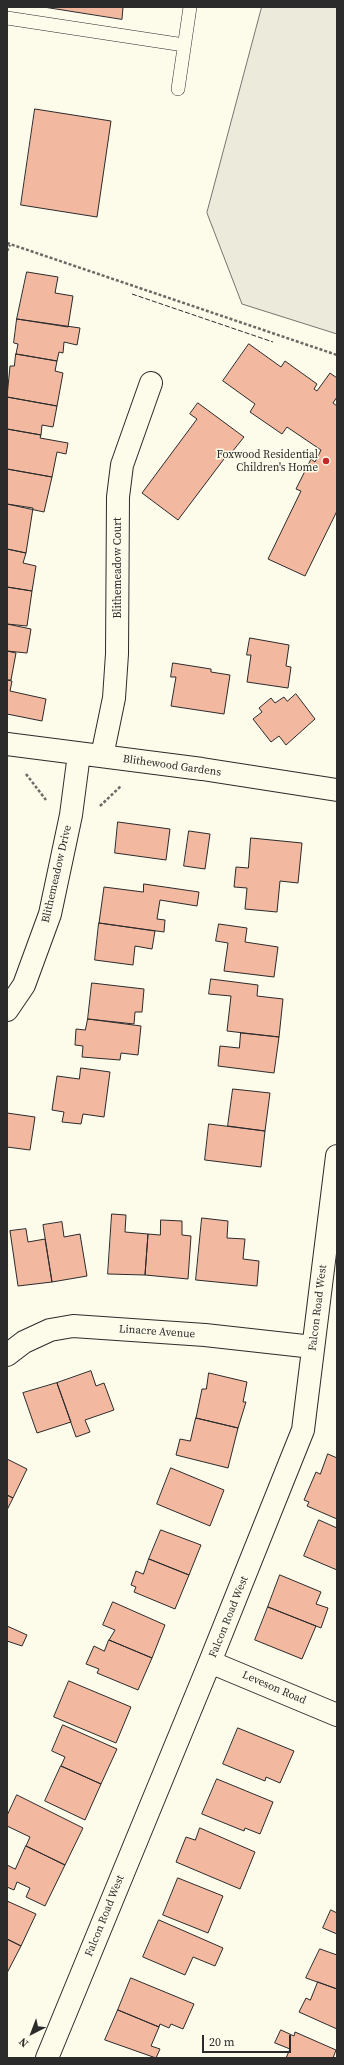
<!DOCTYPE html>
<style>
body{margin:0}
#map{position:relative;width:344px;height:2065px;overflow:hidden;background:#fdfbea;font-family:"Source Serif 4",serif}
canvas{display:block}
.frame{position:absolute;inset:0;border:8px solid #2b2b2b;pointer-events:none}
.north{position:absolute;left:12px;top:2013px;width:40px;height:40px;-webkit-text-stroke:3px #fdfbea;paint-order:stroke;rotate:222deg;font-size:11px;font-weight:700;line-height:16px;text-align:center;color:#2b2b2b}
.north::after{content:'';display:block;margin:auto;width:14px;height:18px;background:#2b2b2b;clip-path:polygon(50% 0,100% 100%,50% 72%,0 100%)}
.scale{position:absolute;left:202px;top:2035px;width:89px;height:18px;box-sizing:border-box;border:2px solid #2b2b2b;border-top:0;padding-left:5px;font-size:12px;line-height:14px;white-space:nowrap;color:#2b2b2b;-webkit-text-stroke:3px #fdfbea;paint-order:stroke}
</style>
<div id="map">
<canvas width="344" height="2065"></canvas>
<div class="frame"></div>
<div class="north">N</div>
<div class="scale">20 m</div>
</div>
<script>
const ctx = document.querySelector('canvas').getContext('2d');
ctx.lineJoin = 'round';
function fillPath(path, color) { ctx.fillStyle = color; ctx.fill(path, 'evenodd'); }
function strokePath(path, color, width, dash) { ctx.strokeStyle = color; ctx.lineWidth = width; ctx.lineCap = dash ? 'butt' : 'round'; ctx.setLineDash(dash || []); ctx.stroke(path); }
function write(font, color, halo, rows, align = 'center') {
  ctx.font = font + ' "Source Serif 4",serif'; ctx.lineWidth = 3; ctx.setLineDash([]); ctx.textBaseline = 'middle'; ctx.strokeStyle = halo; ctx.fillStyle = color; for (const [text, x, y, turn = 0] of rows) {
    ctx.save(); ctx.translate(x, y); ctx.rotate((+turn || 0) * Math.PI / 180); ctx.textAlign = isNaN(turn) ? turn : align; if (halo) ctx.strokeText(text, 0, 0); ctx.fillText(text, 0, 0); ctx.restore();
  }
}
const green = new Path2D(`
 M 262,7 L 337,7 L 337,334 L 242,304 L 207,213 Z`);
fillPath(green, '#ecebdb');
strokePath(green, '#74746e', 1);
const building = new Path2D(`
 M 44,7 L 123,7 L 122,19 Z
 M 35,109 L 111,121 L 97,217 L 21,205 Z
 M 27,272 L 58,277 L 55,293 L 73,296 L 68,327 L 17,319 Z
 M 17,319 L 80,328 L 77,345 L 64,342 L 63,353 L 59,352 L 57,361 L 16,354 L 18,344 L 14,343 Z
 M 249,344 L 281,367 L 285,361 L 317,384 L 314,389 L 317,391 L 330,373 L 337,378 L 337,397 L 333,403 L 337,406 L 337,511 L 305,576 L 268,559 L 301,491 L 296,489 L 311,459 L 315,462 L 321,450 L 287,427 L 282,434 L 250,412 L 255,404 L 223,381 Z
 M 16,354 L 57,361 L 55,371 L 63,373 L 57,406 L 7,397 L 10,366 L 14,366 Z
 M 7,397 L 57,406 L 53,427 L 42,425 L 41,435 L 7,429 Z
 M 198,403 L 244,437 L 232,452 L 230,451 L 178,520 L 142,493 L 197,419 L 190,414 Z
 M 7,429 L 41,435 L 40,438 L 68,443 L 66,454 L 57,452 L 52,477 L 7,469 Z
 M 7,469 L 52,477 L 44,512 L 7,504 Z
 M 7,504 L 33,508 L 26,553 L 7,549 Z
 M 7,549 L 26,553 L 23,563 L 36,566 L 32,591 L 7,587 Z
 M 7,587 L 32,591 L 27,626 L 7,624 Z
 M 7,624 L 31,629 L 27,653 L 7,651 Z
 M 250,638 L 289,645 L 286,666 L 291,667 L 288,688 L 247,682 L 251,655 L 247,655 Z
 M 7,651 L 16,653 L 11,680 L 7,680 Z
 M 173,663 L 211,669 L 211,672 L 230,675 L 224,714 L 171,706 L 176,677 L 171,677 Z
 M 7,680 L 12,681 L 10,691 L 46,699 L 42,721 L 7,714 Z
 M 296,694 L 315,719 L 286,745 L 279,736 L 271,742 L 253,719 L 262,712 L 259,708 L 271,698 L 275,703 L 284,697 L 287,701 Z
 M 118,822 L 170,829 L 166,860 L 115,853 Z
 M 189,831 L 210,834 L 205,869 L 184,866 Z
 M 251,838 L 302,843 L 298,883 L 280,881 L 277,912 L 245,909 L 247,888 L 234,887 L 236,867 L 248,868 Z
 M 144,884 L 199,892 L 197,906 L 160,900 L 157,919 L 165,920 L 164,932 L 99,923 L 104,887 L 143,892 Z
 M 99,923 L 155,931 L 152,949 L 135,946 L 133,965 L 95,960 Z
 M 219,924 L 247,928 L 245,942 L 278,947 L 274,977 L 224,971 L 228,943 L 216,941 Z
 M 211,979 L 258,985 L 257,996 L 283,999 L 279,1037 L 227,1031 L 231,996 L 209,994 Z
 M 92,983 L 144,989 L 142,1012 L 135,1012 L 134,1024 L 88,1019 Z
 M 88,1019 L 141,1026 L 138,1055 L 121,1053 L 120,1060 L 82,1057 L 83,1046 L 75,1045 L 76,1029 L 85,1030 Z
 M 241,1033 L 279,1037 L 274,1073 L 218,1066 L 220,1046 L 239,1048 Z
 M 81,1068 L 110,1072 L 104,1117 L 83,1114 L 81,1124 L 62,1122 L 64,1112 L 52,1110 L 57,1076 L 79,1079 Z
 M 233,1089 L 270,1093 L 265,1131 L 228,1126 Z
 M 7,1113 L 35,1117 L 30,1150 L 7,1147 Z
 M 209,1124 L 265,1131 L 261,1167 L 205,1160 Z
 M 112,1214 L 126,1215 L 125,1232 L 148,1234 L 145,1275 L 108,1274 Z
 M 202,1218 L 228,1221 L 227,1238 L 245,1239 L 243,1259 L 259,1261 L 257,1286 L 196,1280 Z
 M 161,1220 L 182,1221 L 182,1235 L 191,1236 L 188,1279 L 145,1275 L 148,1234 L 160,1235 Z
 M 62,1222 L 64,1237 L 80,1234 L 87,1276 L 52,1282 L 43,1225 Z
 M 26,1229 L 28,1242 L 45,1239 L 52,1282 L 18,1286 L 10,1231 Z
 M 91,1371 L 96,1386 L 104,1383 L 114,1410 L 85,1420 L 90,1432 L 76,1437 L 57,1383 Z
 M 209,1373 L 247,1382 L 243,1402 L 246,1402 L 238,1428 L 196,1418 L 202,1389 L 206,1389 Z
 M 57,1383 L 71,1422 L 37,1433 L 23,1393 Z
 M 196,1418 L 238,1428 L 228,1468 L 176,1455 L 180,1439 L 190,1441 Z
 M 328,1454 L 337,1458 L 337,1519 L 307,1506 L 309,1502 L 304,1500 L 316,1472 L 320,1474 Z
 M 7,1459 L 27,1469 L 13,1498 L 7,1495 Z
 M 171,1468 L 224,1490 L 210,1526 L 157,1504 Z
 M 7,1495 L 13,1498 L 7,1510 Z
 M 319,1520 L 337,1528 L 337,1570 L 304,1556 Z
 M 161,1530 L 201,1545 L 189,1575 L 149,1559 Z
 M 149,1559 L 189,1575 L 175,1609 L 134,1592 L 136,1587 L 131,1585 L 136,1571 L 143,1574 Z
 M 280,1575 L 321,1592 L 316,1604 L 328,1608 L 321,1628 L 268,1607 Z
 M 113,1602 L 165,1625 L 152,1658 L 109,1640 L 115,1630 L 103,1625 Z
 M 268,1607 L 316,1626 L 302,1659 L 255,1640 Z
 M 7,1626 L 27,1635 L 22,1646 L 7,1641 Z
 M 109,1640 L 152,1658 L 138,1690 L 97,1673 L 99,1669 L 86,1664 L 94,1646 L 104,1651 Z
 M 69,1681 L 131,1707 L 116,1743 L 54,1717 Z
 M 63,1725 L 117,1749 L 101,1784 L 61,1766 L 65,1757 L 52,1751 Z
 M 238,1728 L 294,1751 L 280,1783 L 266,1777 L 265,1781 L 223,1764 Z
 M 61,1766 L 101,1784 L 85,1820 L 45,1801 Z
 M 217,1779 L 273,1802 L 260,1834 L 245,1828 L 244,1831 L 202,1814 Z
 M 17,1795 L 83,1828 L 65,1865 L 26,1846 L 30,1837 L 7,1826 L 7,1816 Z
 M 200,1828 L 255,1852 L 240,1889 L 176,1862 L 186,1837 L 195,1840 Z
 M 26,1846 L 65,1865 L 45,1906 L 26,1897 L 30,1888 L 17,1882 L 14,1890 L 7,1887 L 7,1865 L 15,1869 Z
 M 178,1878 L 223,1896 L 208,1933 L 163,1915 Z
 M 7,1901 L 36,1914 L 21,1946 L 7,1939 Z
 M 331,1910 L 337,1913 L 337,1934 L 323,1928 Z
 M 159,1920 L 223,1948 L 215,1966 L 193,1957 L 185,1975 L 143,1957 Z
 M 7,1939 L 21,1946 L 7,1973 Z
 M 320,1949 L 337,1955 L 337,1989 L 306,1978 Z
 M 131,1978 L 194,2004 L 183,2029 L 171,2024 L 169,2028 L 160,2024 L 159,2027 L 118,2010 Z
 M 318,1982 L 337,1989 L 337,2029 L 299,2012 L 306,1998 L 310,2000 Z
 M 118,2010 L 159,2027 L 151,2046 L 160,2049 L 156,2058 L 105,2040 Z
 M 281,2030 L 294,2036 L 295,2032 L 336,2050 L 333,2058 L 286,2058 L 290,2049 L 275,2043 Z`);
fillPath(building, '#f2b8a0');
strokePath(building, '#2b2b2b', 1);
const lane = new Path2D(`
 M 7,18 L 184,45
 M 178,89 L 190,7`);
const street = new Path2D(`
 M 7,744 L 202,769 L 337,790
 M 102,756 L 114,698 L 117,654 L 118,497 L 122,465 L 151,383
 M 7,1010 L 24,985 L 50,914 L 71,815 L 79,754
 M 7,1355 L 24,1342 L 50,1330 L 73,1326 L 205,1335 L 313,1347
 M 210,1662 L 337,1715
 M 47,2058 L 210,1662 L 303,1430 L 337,1156`);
strokePath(lane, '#2b2b2b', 14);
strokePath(street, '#2b2b2b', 24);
strokePath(new Path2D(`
 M 7,243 L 337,355
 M 7,251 L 10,245
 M 26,774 L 46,800
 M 100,806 L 121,786`), '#6a6964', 2.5, [3, 2]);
strokePath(lane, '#fdfbea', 13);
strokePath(street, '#fdfbea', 22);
strokePath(new Path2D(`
 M 132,294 L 273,342`), '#2b2b2b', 1, [5, 2]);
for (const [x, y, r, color] of [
 [326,461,4,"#c62828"]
]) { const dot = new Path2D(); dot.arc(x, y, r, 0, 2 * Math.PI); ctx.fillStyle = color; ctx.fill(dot); strokePath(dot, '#fdfbea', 1.5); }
write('11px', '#2b2b2b', '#fdfbea', [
 ["Foxwood Residential",318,455],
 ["Children's Home",318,468]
], 'right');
write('11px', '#2b2b2b', '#fdfbea', [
 ["Blithemeadow Court",118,568,-90],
 ["Blithewood Gardens",172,766,8],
 ["Blithemeadow Drive",57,874,-77],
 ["Falcon Road West",318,1308,-83],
 ["Linacre Avenue",157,1332,4],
 ["Falcon Road West",229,1617,-68],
 ["Leveson Road",274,1688,23],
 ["Falcon Road West",105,1916,-68]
]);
</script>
